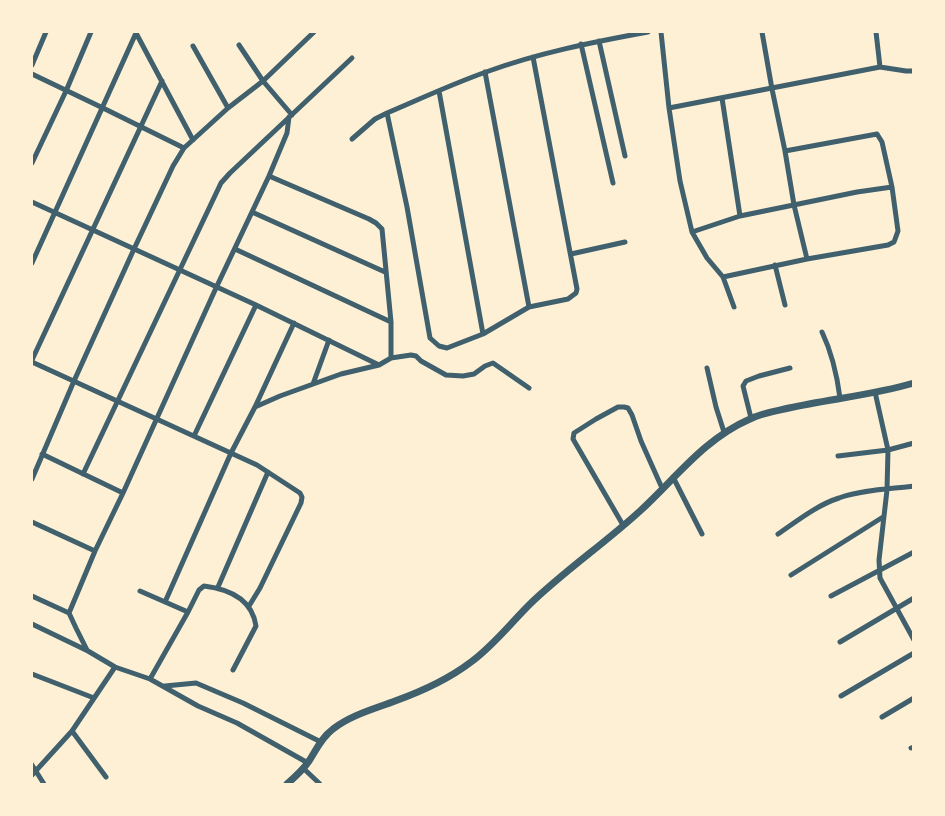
<!DOCTYPE html>
<style>
body{margin:0}
#map{position:relative;width:945px;height:816px;overflow:hidden;background:#fdf0d5;font-family:Lora,serif}
canvas{display:block}
.frame{position:absolute;inset:0;border:33px solid #fdf0d5;pointer-events:none}
</style>
<div id="map">
<canvas width="945" height="816"></canvas>
<div class="frame"></div>
</div>
<script>
const ctx = document.querySelector('canvas').getContext('2d');
ctx.lineJoin = 'round';
function strokePath(path, color, width, dash) { ctx.strokeStyle = color; ctx.lineWidth = width; ctx.lineCap = dash ? 'butt' : 'round'; ctx.setLineDash(dash || []); ctx.stroke(path); }
strokePath(new Path2D(`
 M 661,32 L 669,108 L 680,181 L 692,232 L 707,258 L 723,277 L 734,307
 M 762,32 L 772,89 L 785,151 L 794,205 L 807,259
 M 876,32 L 880,67
 M 136,33 L 193,140
 M 599,41 L 625,156
 M 581,44 L 613,183
 M 239,45 L 263,81 L 292,115
 M 193,46 L 228,108
 M 32,65 L 46,32
 M 485,72 L 529,307
 M 32,74 L 103,108 L 184,148
 M 439,91 L 483,334
 M 722,98 L 740,216
 M 669,108 L 880,67 L 906,71 L 914,71
 M 387,113 L 407,207 L 430,338 L 439,346 L 447,348 L 483,334 L 529,307 L 568,299 L 576,293 L 577,289 L 533,57
 M 352,139 L 375,119 L 387,113 C 420,99 452,84 486,72 C 538,53 593,42 648,32
 M 32,163 L 66,91 L 91,32
 M 269,176 L 369,219 L 376,223 L 382,229 L 391,322 L 391,358
 M 32,202 L 256,305 L 379,365
 M 252,212 L 385,272
 M 692,232 L 740,216 L 857,192 L 892,187
 M 235,249 L 391,322
 M 571,254 L 625,242
 M 32,263 L 136,33
 M 775,265 L 785,305
 M 723,277 L 807,259 L 888,245 L 894,242 L 898,231 L 892,187 L 882,142 L 877,134 L 785,151
 M 822,332 C 832,353 837,375 840,398
 M 32,360 L 162,81
 M 32,362 L 257,465 L 300,493 L 302,497 L 301,503 L 260,588 L 249,606
 M 707,368 L 716,407 L 724,432
 M 313,384 L 329,340
 M 875,392 L 888,450 L 887,490 L 879,560 L 880,578 L 914,640
 M 255,407 L 280,396 L 341,374 L 379,365 L 391,358 L 411,355 L 416,356 L 421,361 L 446,375 L 463,376 L 474,374 L 485,366 L 493,363 L 529,388
 M 751,418 L 743,386 L 746,381 L 759,376 L 790,368
 M 194,436 L 256,305
 M 42,454 L 123,493
 M 838,456 L 888,450 L 914,443
 M 83,474 L 221,183 L 230,173 L 352,58
 M 673,477 L 702,534
 M 32,479 L 74,381 L 134,249 L 173,166 L 184,148 L 228,108 L 263,81 L 314,32
 M 32,522 L 95,551
 M 623,525 L 573,439 L 574,433 L 596,419 L 618,407 L 624,407 L 628,408 L 632,415 L 641,441 L 662,488
 M 778,534 C 797,521 817,505 839,498 C 860,490 891,489 914,486
 M 791,575 L 883,517
 M 218,587 L 268,472
 M 140,591 L 188,612
 M 32,596 L 69,613 L 76,628 L 87,650
 M 831,596 L 914,552
 M 165,602 L 231,453 L 255,407 L 294,323
 M 69,613 L 95,551 L 123,493 L 216,288 L 269,176 L 287,133 L 289,117
 M 32,624 L 88,651 L 115,667 L 150,679 L 198,706 L 237,723 L 308,763
 M 840,642 L 914,598
 M 32,674 L 94,698
 M 150,679 L 188,612 L 199,590 L 204,586 C 229,589 252,599 256,626 L 233,670
 M 165,686 L 196,683 L 243,703 L 321,742
 M 841,696 L 914,653
 M 882,717 L 914,698
 M 72,731 L 106,777
 M 911,748 L 914,747
 M 32,765 L 44,784
 M 303,768 L 320,784
 M 32,775 L 72,731 L 115,667`), '#3f606c', 5);
strokePath(new Path2D(`
 M 287,784 C 295,777 303,770 309,761 C 316,750 322,737 333,729 C 351,715 374,709 395,701 C 420,692 450,678 471,662 C 493,646 510,624 529,605 C 564,571 604,544 640,511 C 676,478 704,439 750,419 C 762,413 776,411 789,408 C 830,399 873,395 914,383`), '#3f606c', 7);
</script>
